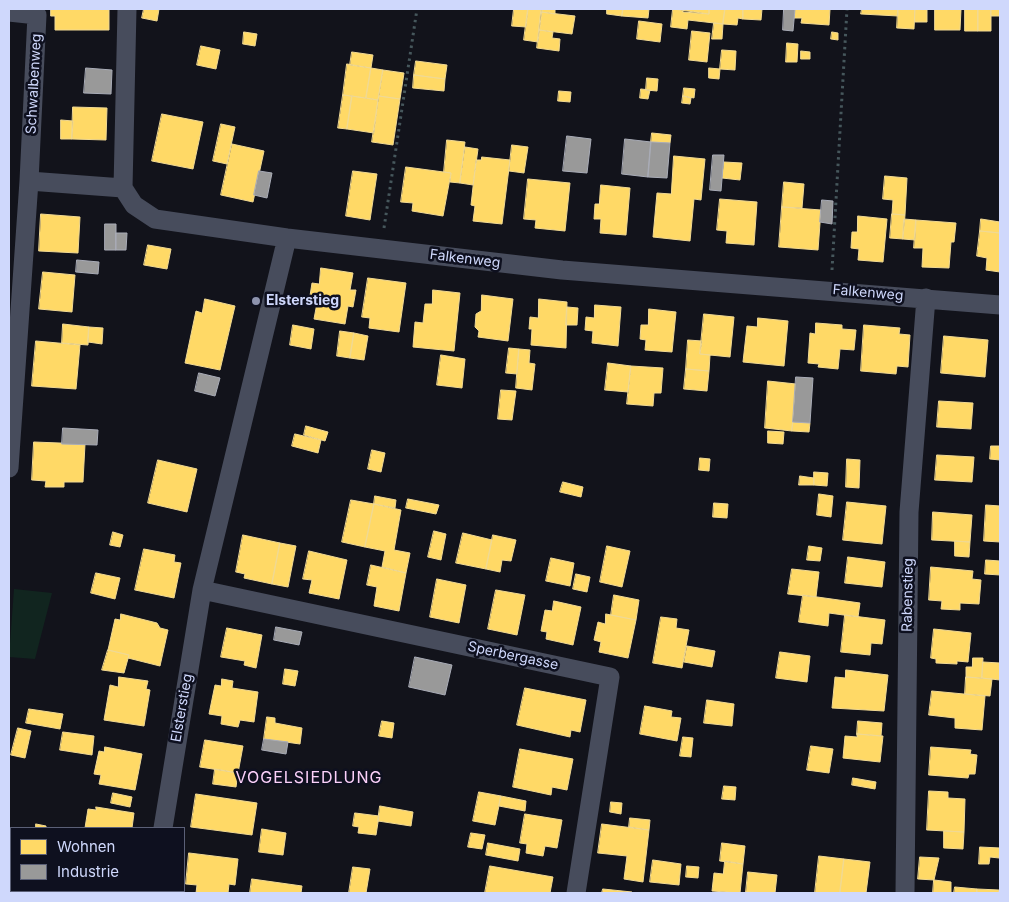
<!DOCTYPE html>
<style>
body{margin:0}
#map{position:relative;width:1009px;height:902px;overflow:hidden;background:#12131b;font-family:Inter,sans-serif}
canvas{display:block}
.frame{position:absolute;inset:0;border:10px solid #cfd8fc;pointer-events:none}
.legend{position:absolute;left:10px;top:827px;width:175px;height:65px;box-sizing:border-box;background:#0e101f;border:1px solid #5b6077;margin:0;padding:6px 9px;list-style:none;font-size:15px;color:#cfd8fc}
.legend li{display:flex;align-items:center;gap:10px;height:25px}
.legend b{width:25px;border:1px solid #5b6077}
</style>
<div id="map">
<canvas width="1009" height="902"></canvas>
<div class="frame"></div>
<ul class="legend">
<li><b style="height:14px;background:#ffd966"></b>Wohnen</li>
<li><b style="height:14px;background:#999"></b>Industrie</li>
</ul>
</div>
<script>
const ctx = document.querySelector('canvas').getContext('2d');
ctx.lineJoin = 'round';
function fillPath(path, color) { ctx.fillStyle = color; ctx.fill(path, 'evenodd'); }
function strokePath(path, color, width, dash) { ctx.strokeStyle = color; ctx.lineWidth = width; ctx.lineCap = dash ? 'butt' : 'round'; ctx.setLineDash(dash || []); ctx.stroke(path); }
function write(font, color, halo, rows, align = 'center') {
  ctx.font = font + ' Inter,sans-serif'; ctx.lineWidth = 5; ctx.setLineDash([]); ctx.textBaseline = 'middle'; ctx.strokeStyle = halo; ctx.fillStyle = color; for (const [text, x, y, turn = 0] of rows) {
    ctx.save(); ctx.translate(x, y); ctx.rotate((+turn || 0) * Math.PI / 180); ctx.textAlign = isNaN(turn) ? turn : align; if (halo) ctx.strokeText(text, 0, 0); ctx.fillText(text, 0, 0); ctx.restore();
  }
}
fillPath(new Path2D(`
 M 14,589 L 52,593 L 35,659 L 9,657 Z`), '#11251f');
const homes = new Path2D(`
 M 51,9 L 109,9 L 109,30 L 55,30 L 55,16 L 51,16 Z
 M 144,9 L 159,9 L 157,21 L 142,18 Z
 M 514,9 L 528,9 L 526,27 L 512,26 Z
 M 528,9 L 542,9 L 538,42 L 524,40 Z
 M 542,9 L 555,9 L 555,14 L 541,12 Z
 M 607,9 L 623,9 L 622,16 L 607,14 Z
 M 623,9 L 649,9 L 648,18 L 622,16 Z
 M 673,9 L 709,14 L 709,9 L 725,9 L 723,24 L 688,20 L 687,29 L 671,27 Z
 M 684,9 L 709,9 L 709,14 L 683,12 Z
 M 725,9 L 743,9 L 743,19 L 738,18 L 737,25 L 723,24 Z
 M 743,9 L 762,9 L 761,20 L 743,19 Z
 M 795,9 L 830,9 L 829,25 L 801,23 L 802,18 L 794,18 Z
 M 862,9 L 898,9 L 898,16 L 861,14 Z
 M 898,9 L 915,9 L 914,29 L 897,28 Z
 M 915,9 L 927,9 L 927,22 L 915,22 Z
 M 935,9 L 961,9 L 960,30 L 935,30 Z
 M 965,9 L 978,9 L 978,31 L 965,31 Z
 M 978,9 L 991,9 L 991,31 L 978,31 Z
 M 991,9 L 1000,9 L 1000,16 L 991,16 Z
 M 541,12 L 575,16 L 572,34 L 539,30 Z
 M 639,21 L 662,24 L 660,42 L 637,39 Z
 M 714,23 L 723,24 L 722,39 L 712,39 Z
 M 539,30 L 553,32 L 552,38 L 560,39 L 559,51 L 537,48 Z
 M 692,31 L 710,33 L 707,62 L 689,60 Z
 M 244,32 L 257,34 L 255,46 L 243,44 Z
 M 832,32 L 838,33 L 838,40 L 831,39 Z
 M 787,43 L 798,44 L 797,62 L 786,62 Z
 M 201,46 L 220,50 L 216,69 L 197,65 Z
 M 722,50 L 736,51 L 735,70 L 720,69 Z
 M 801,51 L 810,52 L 810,59 L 801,59 Z
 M 352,52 L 373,55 L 371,68 L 350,65 Z
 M 416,61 L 447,65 L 445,79 L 414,75 Z
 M 347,64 L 371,68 L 366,98 L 343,95 Z
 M 371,68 L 383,70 L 378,100 L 366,98 Z
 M 709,68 L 720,69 L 719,79 L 709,78 Z
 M 383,70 L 404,73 L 400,99 L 379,96 Z
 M 414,75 L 445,79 L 444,91 L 413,88 Z
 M 647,78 L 658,79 L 657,91 L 646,90 Z
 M 684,88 L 695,89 L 694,98 L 683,96 Z
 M 641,89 L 650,90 L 648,99 L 640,98 Z
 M 559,91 L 571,92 L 570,102 L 558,101 Z
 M 343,95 L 352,96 L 347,129 L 338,128 Z
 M 352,96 L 378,100 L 374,133 L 347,129 Z
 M 379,96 L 400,99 L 393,145 L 372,142 Z
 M 683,96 L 691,98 L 690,104 L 682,103 Z
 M 73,107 L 107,108 L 106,140 L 72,139 Z
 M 162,114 L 203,122 L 193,169 L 152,161 Z
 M 61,120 L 73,121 L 72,139 L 61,139 Z
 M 221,124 L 235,127 L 227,164 L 213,161 Z
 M 652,133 L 671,135 L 670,143 L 651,142 Z
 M 447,140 L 465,142 L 460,183 L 450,182 L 451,173 L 444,172 Z
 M 232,144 L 264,151 L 253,202 L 221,195 Z
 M 512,145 L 528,147 L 524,173 L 509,171 Z
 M 465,147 L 478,149 L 473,185 L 460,183 Z
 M 674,156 L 705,159 L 701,200 L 694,199 L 690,241 L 653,237 L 657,193 L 671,194 Z
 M 482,157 L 510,160 L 502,224 L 473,221 L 475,206 L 471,205 L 476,160 L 481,160 Z
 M 724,162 L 742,163 L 740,180 L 722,178 Z
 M 406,167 L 451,173 L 443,216 L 412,211 L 413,203 L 401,202 Z
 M 353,171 L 377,174 L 370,220 L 346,216 Z
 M 885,176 L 907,178 L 905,215 L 892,214 L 893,200 L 883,199 Z
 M 528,179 L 570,183 L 565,231 L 535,228 L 536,220 L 524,219 Z
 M 784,182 L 804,184 L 802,208 L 782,207 Z
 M 601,185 L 630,188 L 626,235 L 600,233 L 601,219 L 594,219 L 595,204 L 599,204 Z
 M 720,199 L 757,202 L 754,245 L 726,243 L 727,231 L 717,230 Z
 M 782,207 L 821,210 L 818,250 L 779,247 Z
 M 41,214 L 80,217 L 78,253 L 39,251 Z
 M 892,214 L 905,215 L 903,239 L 890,238 Z
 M 858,216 L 887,219 L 883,262 L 858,260 L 859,249 L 851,248 L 852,232 L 857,232 Z
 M 904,219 L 916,220 L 915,240 L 903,239 Z
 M 981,219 L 1000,222 L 1000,233 L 980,231 Z
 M 916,220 L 956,223 L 954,242 L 951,242 L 949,268 L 922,267 L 923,248 L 914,248 Z
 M 980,231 L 1000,233 L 1000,272 L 986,270 L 987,258 L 977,256 Z
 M 148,245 L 171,249 L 167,269 L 144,265 Z
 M 321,268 L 353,273 L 350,290 L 356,290 L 353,307 L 348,306 L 345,324 L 314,319 L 317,303 L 309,302 L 312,283 L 319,284 Z
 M 43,272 L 75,275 L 72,312 L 39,309 Z
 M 368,278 L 406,283 L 399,332 L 369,328 L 370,318 L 362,317 Z
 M 433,290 L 460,293 L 454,351 L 413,347 L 415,322 L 423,323 L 425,304 L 432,304 Z
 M 482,295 L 513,299 L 508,341 L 478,337 L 479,331 L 475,327 L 476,314 L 481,311 Z
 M 205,299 L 235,306 L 220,370 L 185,363 L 196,311 L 202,313 Z
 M 539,299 L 567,302 L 566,348 L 531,345 L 532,329 L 529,329 L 530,317 L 538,318 Z
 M 595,305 L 621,307 L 618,346 L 592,343 L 593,331 L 585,330 L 586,317 L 594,318 Z
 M 567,307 L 578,308 L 577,325 L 566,325 Z
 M 649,309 L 676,312 L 672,352 L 645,350 L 646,340 L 640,339 L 641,325 L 648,325 Z
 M 704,314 L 734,317 L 730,357 L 700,354 Z
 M 758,318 L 788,321 L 784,366 L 743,362 L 747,326 L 757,327 Z
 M 816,323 L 842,325 L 842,329 L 856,330 L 854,350 L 840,349 L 838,369 L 818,367 L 819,364 L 808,363 L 810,333 L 815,334 Z
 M 63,324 L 89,327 L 88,345 L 62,343 Z
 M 293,325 L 314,329 L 311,349 L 290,345 Z
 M 864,325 L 900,328 L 899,334 L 910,335 L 908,367 L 897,366 L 896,374 L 861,371 Z
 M 89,327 L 103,328 L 102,344 L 88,342 Z
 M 340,331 L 354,333 L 350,358 L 337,356 Z
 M 354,333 L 368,336 L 364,360 L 350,358 Z
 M 944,336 L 988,340 L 985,377 L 941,373 Z
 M 688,340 L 702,341 L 700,354 L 710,355 L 709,371 L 686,369 Z
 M 36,341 L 80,345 L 76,389 L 32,386 Z
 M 509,348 L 519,349 L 517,374 L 506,373 Z
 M 519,349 L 530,350 L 529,363 L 535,364 L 532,390 L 516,388 Z
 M 441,355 L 465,359 L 462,388 L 437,385 Z
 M 608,363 L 631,366 L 628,392 L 605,390 Z
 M 631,366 L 663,368 L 661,393 L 654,393 L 653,406 L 627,404 Z
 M 686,369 L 709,371 L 707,391 L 684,389 Z
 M 768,381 L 796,384 L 792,431 L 765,428 Z
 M 501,390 L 516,391 L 512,420 L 498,419 Z
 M 939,401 L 973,403 L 971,429 L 937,427 Z
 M 793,422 L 810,423 L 809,432 L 792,431 Z
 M 306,426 L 328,432 L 325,441 L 304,435 Z
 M 768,431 L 784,432 L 783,444 L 768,443 Z
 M 295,434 L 321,440 L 318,453 L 292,446 Z
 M 34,442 L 85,444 L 83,482 L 64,482 L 64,487 L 45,487 L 46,481 L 32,480 Z
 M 991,446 L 1000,446 L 1000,460 L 990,459 Z
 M 372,450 L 385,453 L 381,472 L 368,469 Z
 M 937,455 L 974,457 L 972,482 L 935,480 Z
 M 700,458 L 710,459 L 709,471 L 699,470 Z
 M 847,459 L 860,460 L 859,488 L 846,487 Z
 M 158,460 L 197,469 L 187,512 L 148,503 Z
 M 814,472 L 828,473 L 827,486 L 814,485 Z
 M 800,476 L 814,478 L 814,485 L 799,485 Z
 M 563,482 L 583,487 L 581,497 L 560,492 Z
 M 819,494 L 833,496 L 831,517 L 817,515 Z
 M 375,496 L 396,500 L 395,508 L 374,504 Z
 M 408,499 L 439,505 L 436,514 L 406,508 Z
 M 351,500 L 374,504 L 365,547 L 342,542 Z
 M 847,502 L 886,506 L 882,544 L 843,540 Z
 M 714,503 L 728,504 L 727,518 L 713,517 Z
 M 374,504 L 401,510 L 394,550 L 410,553 L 406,573 L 382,567 L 385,551 L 365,547 Z
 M 986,505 L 1000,506 L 1000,542 L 984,541 Z
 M 933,512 L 972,515 L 970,542 L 932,540 Z
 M 434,531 L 446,534 L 441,560 L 428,557 Z
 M 113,532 L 123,535 L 120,547 L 110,545 Z
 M 463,533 L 492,540 L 486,569 L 456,563 Z
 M 243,535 L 280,543 L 272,584 L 244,578 L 245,574 L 236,572 Z
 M 493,535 L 516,540 L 511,561 L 502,560 L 500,572 L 486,569 Z
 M 955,541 L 970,542 L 969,557 L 955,556 Z
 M 280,543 L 296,546 L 288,587 L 272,584 Z
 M 607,546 L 630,551 L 622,587 L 600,582 Z
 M 809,546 L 822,548 L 820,561 L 807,560 Z
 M 144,549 L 175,555 L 174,562 L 181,563 L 174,598 L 135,590 Z
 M 309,551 L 347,560 L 339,599 L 309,593 L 312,580 L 303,579 Z
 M 848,557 L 885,562 L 882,587 L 845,583 Z
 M 551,558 L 574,563 L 570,586 L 546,581 Z
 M 986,560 L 1000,561 L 1000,575 L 985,574 Z
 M 371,565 L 406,573 L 399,611 L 374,606 L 377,587 L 367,585 Z
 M 931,567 L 973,571 L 972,579 L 981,580 L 979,604 L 960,603 L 960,610 L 941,609 L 942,601 L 929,600 Z
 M 792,569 L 819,572 L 816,597 L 788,594 Z
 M 96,573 L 120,578 L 115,599 L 91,593 Z
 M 576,574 L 590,577 L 587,592 L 573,589 Z
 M 437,579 L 466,585 L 459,623 L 430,617 Z
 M 496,590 L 525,595 L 517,635 L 488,629 Z
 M 614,595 L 639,600 L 636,620 L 611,615 Z
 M 803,595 L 860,603 L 858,617 L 829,613 L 828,626 L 799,622 Z
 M 554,601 L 581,607 L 573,645 L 546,639 L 547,632 L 541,631 L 545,610 L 552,611 Z
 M 121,614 L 157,623 L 160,628 L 168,630 L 160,666 L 128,658 L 129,655 L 108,650 L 115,619 L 120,620 Z
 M 606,614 L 636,620 L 628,658 L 599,652 L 601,642 L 594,640 L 598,622 L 605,624 Z
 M 845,615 L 885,620 L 882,644 L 871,643 L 870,655 L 841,652 Z
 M 661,617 L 677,619 L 676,628 L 689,630 L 682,668 L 653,663 Z
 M 227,628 L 262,635 L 256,668 L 244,665 L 245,661 L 221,657 Z
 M 934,629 L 971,633 L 968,662 L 957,661 L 957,664 L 936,663 L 936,659 L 931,658 Z
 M 687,646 L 715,651 L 712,667 L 684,662 Z
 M 108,650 L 129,655 L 124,673 L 102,670 Z
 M 780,652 L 810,656 L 807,682 L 776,678 Z
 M 973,658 L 983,658 L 982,678 L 966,677 L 966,667 L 972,667 Z
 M 983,662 L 1000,663 L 1000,680 L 982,678 Z
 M 285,669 L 298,671 L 295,686 L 283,684 Z
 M 846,670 L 888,675 L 884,711 L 832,708 L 835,677 L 845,678 Z
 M 119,677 L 148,681 L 146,689 L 150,690 L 144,726 L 104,720 L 110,685 L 118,687 Z
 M 966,677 L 992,679 L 990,696 L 965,694 Z
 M 222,679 L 233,681 L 232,688 L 258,692 L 254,722 L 240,720 L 238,727 L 221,724 L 222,716 L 209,714 L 215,685 L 221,686 Z
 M 525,688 L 586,700 L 580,732 L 571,730 L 570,737 L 517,725 Z
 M 932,691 L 985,696 L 982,730 L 955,728 L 955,718 L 929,715 Z
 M 707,700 L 734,704 L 732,726 L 704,723 Z
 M 645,706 L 672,711 L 671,717 L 681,718 L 677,741 L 640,734 Z
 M 29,709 L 63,714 L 60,729 L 26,723 Z
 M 267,717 L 275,718 L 275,723 L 302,728 L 300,744 L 264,739 Z
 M 382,721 L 394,723 L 392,738 L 379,736 Z
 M 858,721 L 882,723 L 881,736 L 857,734 Z
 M 18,728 L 31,731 L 25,758 L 11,755 Z
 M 63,732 L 94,736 L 92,755 L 60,750 Z
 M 857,734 L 883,736 L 880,762 L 843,758 L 845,736 L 857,737 Z
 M 683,737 L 693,738 L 691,757 L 680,756 Z
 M 205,740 L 243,746 L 238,773 L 200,767 Z
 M 811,746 L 833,749 L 829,773 L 807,770 Z
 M 105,747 L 142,754 L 135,790 L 99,784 L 101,775 L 94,774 L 99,751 L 104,752 Z
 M 931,747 L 971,750 L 970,754 L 977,755 L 975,774 L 969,774 L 968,778 L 929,775 Z
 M 520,749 L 573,759 L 567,790 L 552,787 L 551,795 L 513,787 Z
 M 215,769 L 238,773 L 236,787 L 213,784 Z
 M 853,778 L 876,782 L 875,789 L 852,785 Z
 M 724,786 L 736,787 L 735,800 L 722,799 Z
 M 929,791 L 948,792 L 948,798 L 965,799 L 964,832 L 927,830 Z
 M 479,792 L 501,796 L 495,825 L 473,821 Z
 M 113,793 L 132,797 L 130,807 L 111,803 Z
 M 196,794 L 257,803 L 252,835 L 191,827 Z
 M 501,796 L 526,801 L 525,811 L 499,806 Z
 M 611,802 L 622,803 L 621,814 L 610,812 Z
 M 380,806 L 413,812 L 411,826 L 378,821 Z
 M 96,807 L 134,813 L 132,828 L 85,828 L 88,809 L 96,810 Z
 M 355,813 L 379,816 L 376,835 L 358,833 L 359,827 L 353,826 Z
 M 525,814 L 562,820 L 557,848 L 545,846 L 543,856 L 526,853 L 527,844 L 520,843 Z
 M 630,818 L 650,820 L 649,830 L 629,827 Z
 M 36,824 L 46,826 L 46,828 L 36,828 Z
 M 602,824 L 649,830 L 643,882 L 624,879 L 627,856 L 598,853 Z
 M 262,829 L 286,833 L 283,855 L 259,852 Z
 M 944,831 L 964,832 L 963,849 L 944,848 Z
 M 471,833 L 485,835 L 482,849 L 468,847 Z
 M 488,843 L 520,849 L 518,861 L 486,855 Z
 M 722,843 L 745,846 L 743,864 L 720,861 Z
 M 980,847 L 1000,848 L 999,858 L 990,857 L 989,864 L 979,864 Z
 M 189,853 L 238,859 L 235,885 L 229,884 L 228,893 L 196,893 L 197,885 L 186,884 Z
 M 819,856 L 844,859 L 840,893 L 815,893 Z
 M 920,857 L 939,858 L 934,880 L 918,879 Z
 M 844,859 L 870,862 L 866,893 L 840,893 Z
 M 653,860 L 681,864 L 679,885 L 650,882 Z
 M 725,861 L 743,864 L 740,893 L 712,891 L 714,873 L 723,874 Z
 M 490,866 L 553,877 L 550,893 L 485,893 Z
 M 687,866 L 699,867 L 698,878 L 686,877 Z
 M 353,867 L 370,869 L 366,893 L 349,893 Z
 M 748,872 L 777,875 L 775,893 L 746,892 Z
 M 252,879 L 302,886 L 301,893 L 250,893 Z
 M 934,880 L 951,882 L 951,893 L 933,893 Z
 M 955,887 L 977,889 L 977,893 L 954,893 Z
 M 603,889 L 632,892 L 631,893 L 602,893 Z
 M 977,889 L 999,890 L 998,893 L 977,893 Z
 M 76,891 L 121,891 L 120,893 L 76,893 Z`);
fillPath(homes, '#ffd966');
strokePath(homes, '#f1d993', 1);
const industry = new Path2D(`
 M 784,9 L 795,9 L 793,31 L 783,30 Z
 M 86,68 L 112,70 L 111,94 L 84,93 Z
 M 567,136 L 591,139 L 587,173 L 563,171 Z
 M 625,139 L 651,142 L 648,177 L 622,174 Z
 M 651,142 L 670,143 L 667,178 L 648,177 Z
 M 713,155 L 724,155 L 721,191 L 710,190 Z
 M 259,171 L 272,173 L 267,198 L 254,195 Z
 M 822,200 L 833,201 L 832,224 L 820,222 Z
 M 105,224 L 116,224 L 116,250 L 105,250 Z
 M 116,233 L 127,233 L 126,250 L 116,250 Z
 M 77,260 L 99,262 L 98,274 L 76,272 Z
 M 199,373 L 220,378 L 215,396 L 195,391 Z
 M 796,377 L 813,378 L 810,423 L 793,422 Z
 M 63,428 L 98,430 L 97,445 L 62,444 Z
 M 276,627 L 302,632 L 299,645 L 274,640 Z
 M 415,657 L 452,665 L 445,695 L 409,687 Z
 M 264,739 L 288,742 L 286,754 L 262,750 Z`);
fillPath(industry, '#999');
strokePath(industry, '#a9acb7', 1);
strokePath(new Path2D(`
 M 384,228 L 417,9
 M 832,270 L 847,9`), '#46575c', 3, [2.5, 4]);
strokePath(new Path2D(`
 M 127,9 L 123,188 L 134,205 L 155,219 L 287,238 L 562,270 L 1000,305
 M 9,12 L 37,15 L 29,181 L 9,468
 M 29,181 L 123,188
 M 202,590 L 610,677 L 576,893
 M 163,828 L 202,590 L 287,238
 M 154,893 L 154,891
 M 905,893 L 909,512 L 926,298`), '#474c5c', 19);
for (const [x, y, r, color] of [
 [256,301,5,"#8d93ad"]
]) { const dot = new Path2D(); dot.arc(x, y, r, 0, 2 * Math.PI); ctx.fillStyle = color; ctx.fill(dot); strokePath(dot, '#0e101f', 2); }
write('14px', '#cfd8fc', '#0e101f', [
 ["Schwalbenweg",34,84,-87],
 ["Falkenweg",465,259,7],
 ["Falkenweg",868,293,5],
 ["Rabenstieg",908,595,-89],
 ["Sperbergasse",513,656,12],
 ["Elsterstieg",182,708,-80]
]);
write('bold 14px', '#cfd8fc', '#0e101f', [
 ["Elsterstieg",266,301]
], 'left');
ctx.letterSpacing = '1px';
write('16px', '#fcd1fa', '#0e101f', [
 ["VOGELSIEDLUNG",309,778]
]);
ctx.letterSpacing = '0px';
</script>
